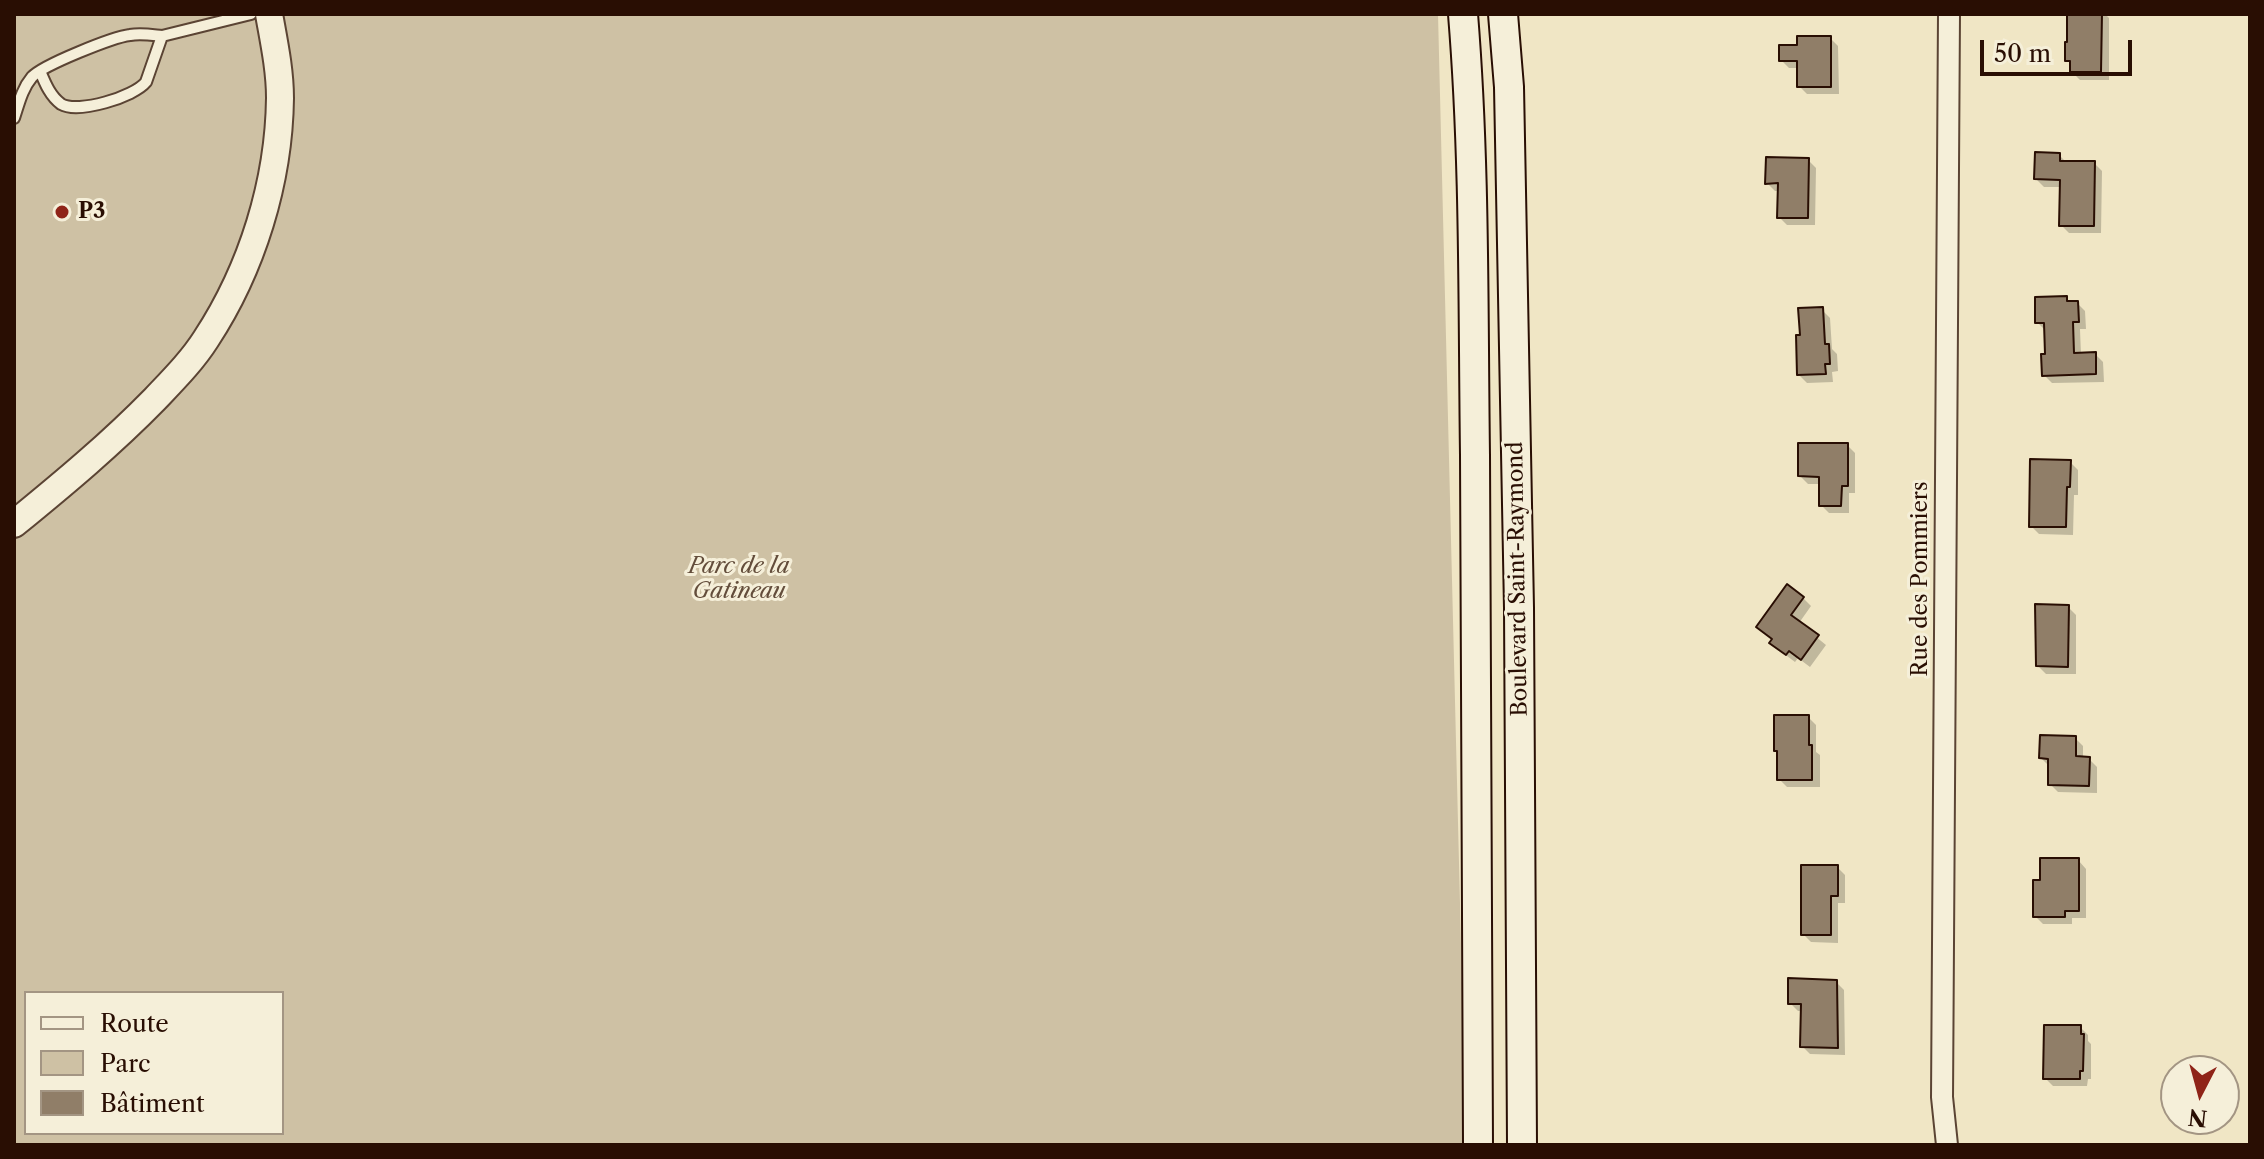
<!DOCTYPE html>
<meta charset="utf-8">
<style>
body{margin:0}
#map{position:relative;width:2264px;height:1159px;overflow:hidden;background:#f0e6c5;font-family:"Libre Caslon Text",serif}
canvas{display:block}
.frame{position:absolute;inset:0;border:16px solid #290e03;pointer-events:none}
.legend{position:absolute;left:24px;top:991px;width:260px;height:144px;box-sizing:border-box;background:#f5efd9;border:2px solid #a39583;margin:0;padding:10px 14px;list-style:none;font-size:24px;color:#290e03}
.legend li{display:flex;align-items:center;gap:16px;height:40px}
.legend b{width:40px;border:2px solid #a39583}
.north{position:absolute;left:2160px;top:1055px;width:80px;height:80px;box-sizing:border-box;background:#f5efd9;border:2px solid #a39583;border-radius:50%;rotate:186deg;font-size:22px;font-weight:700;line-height:32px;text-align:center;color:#290e03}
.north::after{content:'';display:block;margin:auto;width:28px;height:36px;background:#8f2418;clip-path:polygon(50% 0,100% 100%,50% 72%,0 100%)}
.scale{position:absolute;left:1980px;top:40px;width:152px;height:36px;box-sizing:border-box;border:4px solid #290e03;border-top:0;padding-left:10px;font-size:24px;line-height:28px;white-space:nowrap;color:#290e03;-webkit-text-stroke:6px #f5efd9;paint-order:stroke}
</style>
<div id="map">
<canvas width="2264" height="1159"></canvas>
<div class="frame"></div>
<ul class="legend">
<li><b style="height:10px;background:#f5efd9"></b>Route</li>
<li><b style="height:22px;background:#cec1a4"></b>Parc</li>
<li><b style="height:22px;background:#907e68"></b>Bâtiment</li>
</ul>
<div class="north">N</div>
<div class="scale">50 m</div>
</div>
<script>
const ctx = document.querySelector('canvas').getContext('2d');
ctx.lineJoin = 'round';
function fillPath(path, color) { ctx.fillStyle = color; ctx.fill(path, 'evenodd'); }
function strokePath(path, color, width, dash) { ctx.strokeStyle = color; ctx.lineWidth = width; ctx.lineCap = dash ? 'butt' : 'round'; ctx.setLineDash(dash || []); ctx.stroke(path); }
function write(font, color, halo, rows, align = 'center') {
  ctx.font = font + ' "Libre Caslon Text",serif'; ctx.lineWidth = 6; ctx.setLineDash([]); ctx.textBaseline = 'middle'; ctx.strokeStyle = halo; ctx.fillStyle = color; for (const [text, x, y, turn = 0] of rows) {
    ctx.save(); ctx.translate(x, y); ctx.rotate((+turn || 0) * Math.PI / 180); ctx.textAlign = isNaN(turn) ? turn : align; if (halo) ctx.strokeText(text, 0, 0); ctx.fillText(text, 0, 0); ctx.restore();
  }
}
fillPath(new Path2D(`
 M 14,14 L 1438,14 L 1465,1105 L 1463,1145 L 14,1145 ZM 26,993 L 282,993 L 282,1133 L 26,1133 Z`), '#cec1a4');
fillPath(new Path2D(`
 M 2069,14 L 2105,14 L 2109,18 L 2109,80 L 2080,80 L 2072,72 L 2072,65 L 2067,60 L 2069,44 Z
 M 1830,38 L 1838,46 L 1839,94 L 1807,94 L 1799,86 L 1799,68 L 1789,68 L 1781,60 L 1799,47 Z
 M 2059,155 L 2067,163 L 2094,163 L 2102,171 L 2101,233 L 2069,233 L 2061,225 L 2062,187 L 2044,187 L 2036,179 Z
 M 1808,160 L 1816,168 L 1815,225 L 1787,225 L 1779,217 L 1780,191 L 1775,191 L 1767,183 Z
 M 2066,298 L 2071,303 L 2077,303 L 2085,311 L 2086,329 L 2080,329 L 2081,355 L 2095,354 L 2103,362 L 2104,382 L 2052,383 L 2044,375 L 2047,356 L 2046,331 L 2037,322 Z
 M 1822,310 L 1830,318 L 1832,349 L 1837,354 L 1838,371 L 1832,372 L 1833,382 L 1807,383 L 1799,375 L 1802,336 Z
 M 1847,445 L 1855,453 L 1855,493 L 1849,493 L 1849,513 L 1829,513 L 1821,505 L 1821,484 L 1808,484 L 1800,476 Z
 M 2070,462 L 2078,470 L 2078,495 L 2074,495 L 2073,535 L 2039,534 L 2031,526 Z
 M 1803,598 L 1811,606 L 1799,623 L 1826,645 L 1810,667 L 1798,658 L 1795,662 L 1779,650 L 1771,642 L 1773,640 L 1759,627 Z
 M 2068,607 L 2076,615 L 2076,674 L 2046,674 L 2038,666 Z
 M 1808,717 L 1816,725 L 1816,752 L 1820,755 L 1820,787 L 1787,787 L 1779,779 L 1779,753 L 1776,750 Z
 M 2075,738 L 2083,746 L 2083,759 L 2089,759 L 2097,767 L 2097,793 L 2058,792 L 2050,784 L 2049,766 L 2041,758 Z
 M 2078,860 L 2086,869 L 2086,918 L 2072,918 L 2072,924 L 2043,924 L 2035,916 L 2042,882 Z
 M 1837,867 L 1845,875 L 1845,903 L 1838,903 L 1838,943 L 1811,942 L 1803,934 Z
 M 1836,982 L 1844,990 L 1845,1055 L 1810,1054 L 1802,1046 L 1803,1011 L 1798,1011 L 1790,1003 Z
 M 2080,1027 L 2088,1035 L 2088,1041 L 2091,1044 L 2091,1079 L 2088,1079 L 2087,1086 L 2053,1086 L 2045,1078 Z`), '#0003');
const building = new Path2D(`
 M 2067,14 L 2102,14 L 2101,72 L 2070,72 L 2070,61 L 2065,61 L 2065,42 L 2067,42 Z
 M 1797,36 L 1831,36 L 1831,87 L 1797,87 L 1797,61 L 1779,61 L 1779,45 L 1797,45 Z
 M 2035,152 L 2060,153 L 2060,161 L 2095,161 L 2094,226 L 2059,226 L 2060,180 L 2034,179 Z
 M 1766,157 L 1809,158 L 1808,218 L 1777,218 L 1778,183 L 1765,184 Z
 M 2067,296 L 2067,301 L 2078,301 L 2079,322 L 2073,322 L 2074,353 L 2096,352 L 2096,374 L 2042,376 L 2041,354 L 2045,354 L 2044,323 L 2035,323 L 2035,297 Z
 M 1823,307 L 1825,344 L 1829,344 L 1830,364 L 1825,364 L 1826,374 L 1797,375 L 1796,335 L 1800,335 L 1798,308 Z
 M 1798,443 L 1848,443 L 1848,486 L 1842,486 L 1841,506 L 1819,506 L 1819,477 L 1798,476 Z
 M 2030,459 L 2071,460 L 2070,487 L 2067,487 L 2066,527 L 2029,527 Z
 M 1787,584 L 1804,597 L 1791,615 L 1819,635 L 1801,660 L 1789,651 L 1786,655 L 1769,643 L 1772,639 L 1756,627 Z
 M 2035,604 L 2069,605 L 2068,667 L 2036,666 Z
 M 1774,715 L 1809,715 L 1809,745 L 1812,745 L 1812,780 L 1777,780 L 1777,751 L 1774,751 Z
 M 2040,735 L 2076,736 L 2076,756 L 2090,757 L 2089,786 L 2048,785 L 2048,759 L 2039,758 Z
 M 2040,858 L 2079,858 L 2079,911 L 2065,911 L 2065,917 L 2033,917 L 2033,880 L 2040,880 Z
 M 1801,865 L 1838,865 L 1838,896 L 1831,896 L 1831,935 L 1801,935 Z
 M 1788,978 L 1837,980 L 1838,1048 L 1800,1047 L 1801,1004 L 1788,1004 Z
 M 2044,1025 L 2081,1025 L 2081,1034 L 2084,1034 L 2083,1071 L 2080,1071 L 2080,1079 L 2043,1079 Z`);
fillPath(building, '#907e68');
strokePath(building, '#290e03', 2);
const service = new Path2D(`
 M 162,36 L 251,14
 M 14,118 C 19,103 22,89 32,77 C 43,65 113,37 130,35 C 141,33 152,35 162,36 L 146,82 C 134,97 78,114 61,104 C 50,96 45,83 40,71`);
const minor = new Path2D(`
 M 1947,1145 L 1942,1097 L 1949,14`);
const tertiary = new Path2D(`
 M 14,524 C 63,484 111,444 155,399 C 173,380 192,361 206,339 C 252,269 279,182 280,98 C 280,70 274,42 269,14`);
const secondary = new Path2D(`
 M 1463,14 C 1475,161 1473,308 1475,455 C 1477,685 1478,915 1478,1145
 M 1503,14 L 1509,87 L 1519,608 L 1522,1145`);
strokePath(service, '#5b4434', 14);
strokePath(minor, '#5b4434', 24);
strokePath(tertiary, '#5b4434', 30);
strokePath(secondary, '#290e03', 32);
strokePath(service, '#f5efd9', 10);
strokePath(minor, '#f5efd9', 20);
strokePath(tertiary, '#f5efd9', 26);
strokePath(secondary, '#f5efd9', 28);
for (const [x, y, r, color] of [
 [62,212,8,"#8f2418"]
]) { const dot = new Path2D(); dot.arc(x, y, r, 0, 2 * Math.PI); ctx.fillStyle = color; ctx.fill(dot); strokePath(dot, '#f5efd9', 3); }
write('bold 22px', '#290e03', '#f5efd9', [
 ["P3",78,212]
], 'left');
write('italic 22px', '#634d3b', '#f5efd9', [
 ["Parc de la",739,567],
 ["Gatineau",739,592]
]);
write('22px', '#290e03', '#f5efd9', [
 ["Boulevard Saint-Raymond",1518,579,-91],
 ["Rue des Pommiers",1921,579,-90]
]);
</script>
